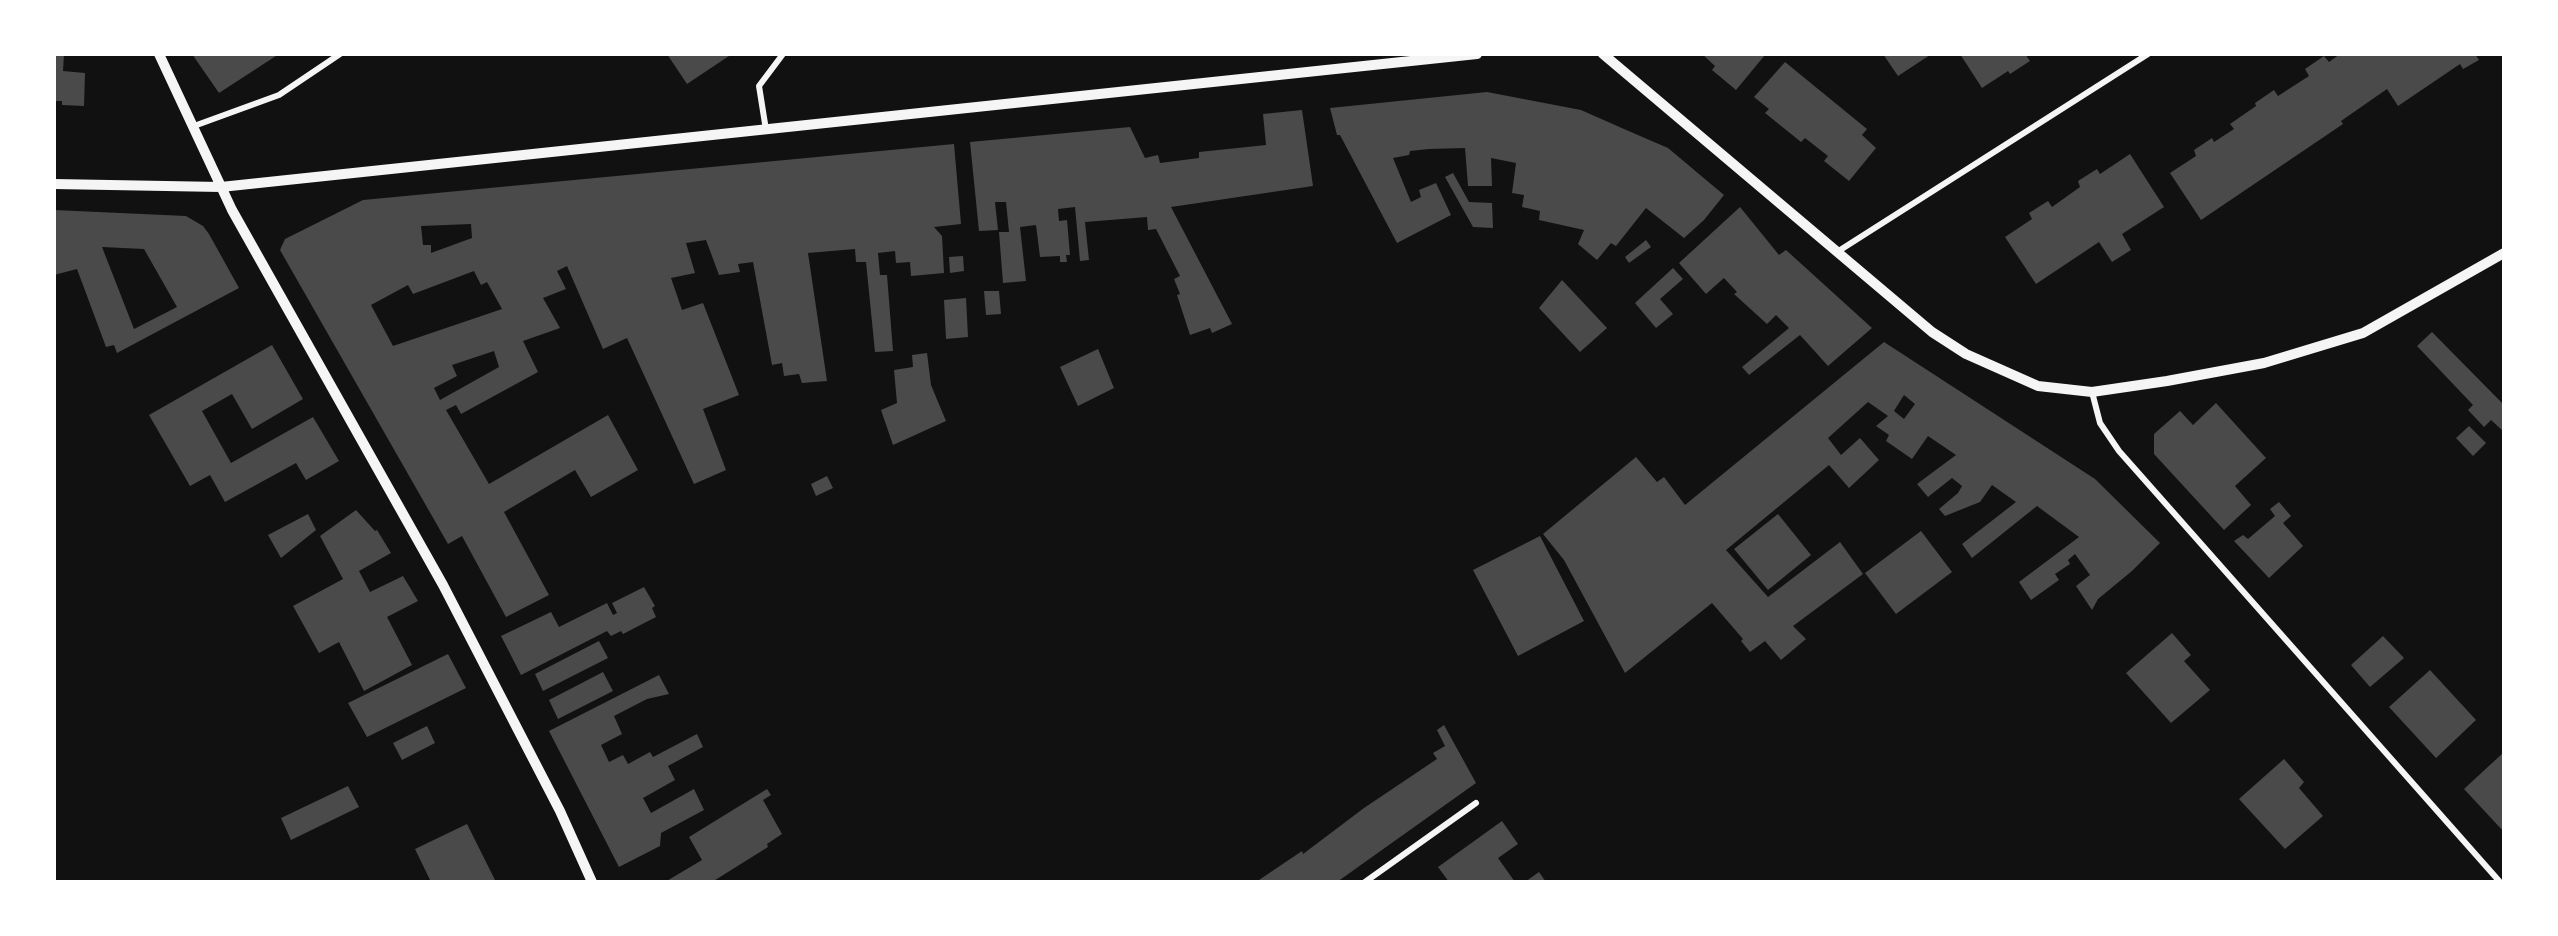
<!DOCTYPE html>
<style>
body{margin:0}
#map{position:relative;width:2558px;height:936px;overflow:hidden;background:#111;font-family:Rubik,sans-serif}
canvas{display:block}
.frame{position:absolute;inset:0;border:56px solid #fff;pointer-events:none}
</style>
<div id="map">
<canvas width="2558" height="936"></canvas>
<div class="frame"></div>
</div>
<script>
const ctx = document.querySelector('canvas').getContext('2d');
ctx.lineJoin = 'round';
function fillPath(path, color) { ctx.fillStyle = color; ctx.fill(path, 'evenodd'); }
function strokePath(path, color, width, dash) { ctx.strokeStyle = color; ctx.lineWidth = width; ctx.lineCap = dash ? 'butt' : 'round'; ctx.setLineDash(dash || []); ctx.stroke(path); }
fillPath(new Path2D(`
 M 54,54 L 64,54 L 63,71 L 85,73 L 84,106 L 62,105 L 62,101 L 54,101 Z
 M 192,54 L 279,54 L 219,93 Z
 M 667,54 L 732,54 L 687,84 Z
 M 1702,54 L 1763,54 L 1765,55 L 1736,90 L 1712,70 L 1715,66 Z
 M 1883,54 L 1929,54 L 1930,55 L 1898,76 Z
 M 1960,54 L 2025,54 L 2030,61 L 2010,74 L 2008,71 L 1982,88 Z
 M 2340,54 L 2363,54 L 2364,56 L 2368,54 L 2475,54 L 2479,60 L 2463,69 L 2460,64 L 2398,106 L 2387,89 L 2341,121 L 2343,124 L 2201,220 L 2170,173 L 2196,156 L 2194,150 L 2212,138 L 2214,142 L 2234,129 L 2230,124 L 2256,106 L 2255,103 L 2274,90 L 2278,96 L 2309,76 L 2305,69 L 2324,56 L 2329,62 Z
 M 1785,62 L 1867,129 L 1862,135 L 1876,148 L 1849,181 L 1824,161 L 1828,156 L 1805,138 L 1801,142 L 1765,113 L 1769,109 L 1754,97 Z
 M 1487,92 L 1581,110 L 1624,129 L 1668,148 L 1724,195 L 1704,220 L 1684,238 L 1646,208 L 1616,246 L 1611,243 L 1597,260 L 1578,244 L 1584,230 L 1539,220 L 1540,211 L 1522,207 L 1524,195 L 1512,193 L 1516,163 L 1491,158 L 1492,186 L 1468,186 L 1465,148 L 1429,149 L 1410,151 L 1409,155 L 1393,158 L 1411,202 L 1421,197 L 1419,190 L 1436,183 L 1451,215 L 1397,243 L 1340,135 L 1337,135 L 1330,108 Z
 M 1302,110 L 1313,186 L 1171,207 L 1232,324 L 1212,333 L 1210,328 L 1190,335 L 1177,295 L 1180,294 L 1174,279 L 1180,276 L 1156,229 L 1148,230 L 1147,217 L 1085,222 L 1089,260 L 1080,261 L 1075,207 L 1058,209 L 1059,221 L 1067,220 L 1070,255 L 1066,255 L 1067,262 L 1060,262 L 1060,256 L 1040,257 L 1036,225 L 1020,227 L 1026,281 L 1003,283 L 999,232 L 1009,232 L 1006,202 L 995,202 L 998,230 L 979,231 L 970,142 L 1130,127 L 1145,158 L 1158,155 L 1160,163 L 1199,158 L 1199,152 L 1266,145 L 1263,114 Z
 M 954,144 L 961,224 L 934,227 L 942,236 L 944,273 L 911,276 L 910,262 L 896,263 L 895,251 L 878,253 L 880,275 L 887,275 L 893,351 L 875,352 L 866,262 L 856,262 L 855,249 L 808,253 L 827,381 L 802,383 L 799,374 L 784,376 L 782,363 L 772,365 L 753,262 L 738,264 L 740,272 L 719,275 L 706,240 L 686,243 L 695,273 L 671,278 L 682,310 L 703,303 L 739,395 L 703,409 L 726,470 L 694,484 L 627,338 L 603,349 L 567,266 L 557,271 L 566,289 L 543,298 L 560,328 L 523,341 L 538,372 L 461,414 L 456,405 L 446,410 L 489,484 L 608,415 L 638,470 L 591,497 L 575,470 L 504,512 L 549,595 L 506,617 L 462,536 L 448,544 L 280,250 L 285,239 L 363,200 ZM 471,224 L 472,238 L 431,253 L 431,245 L 423,245 L 421,226 ZM 474,271 L 481,285 L 487,282 L 502,309 L 393,346 L 371,305 L 408,285 L 413,294 ZM 494,351 L 499,367 L 440,400 L 434,388 L 457,376 L 452,365 Z
 M 2130,154 L 2164,207 L 2122,234 L 2131,250 L 2112,262 L 2099,242 L 2036,284 L 2005,237 L 2032,219 L 2029,213 L 2048,201 L 2052,207 L 2080,187 L 2078,181 L 2097,169 L 2100,174 Z
 M 1453,173 L 1469,202 L 1492,203 L 1493,228 L 1473,227 L 1445,177 Z
 M 1740,207 L 1779,255 L 1786,250 L 1872,328 L 1828,366 L 1800,335 L 1749,375 L 1742,367 L 1789,328 L 1776,315 L 1767,324 L 1734,294 L 1737,292 L 1724,278 L 1706,294 L 1679,263 Z
 M 54,210 L 186,216 L 203,226 L 209,234 L 239,288 L 117,353 L 114,345 L 106,347 L 77,269 L 54,275 ZM 102,247 L 144,249 L 177,307 L 134,329 Z
 M 1646,240 L 1651,247 L 1629,263 L 1625,257 Z
 M 963,256 L 964,271 L 950,273 L 949,257 Z
 M 1673,268 L 1683,279 L 1660,299 L 1673,314 L 1656,328 L 1635,303 Z
 M 1562,280 L 1607,328 L 1580,352 L 1539,308 Z
 M 984,291 L 999,291 L 1001,314 L 986,315 Z
 M 966,298 L 968,337 L 946,339 L 944,300 Z
 M 2432,332 L 2504,405 L 2504,432 L 2491,420 L 2484,427 L 2468,410 L 2473,405 L 2417,346 Z
 M 1884,342 L 2095,479 L 2160,543 L 2132,571 L 2098,599 L 2092,610 L 2076,586 L 2090,575 L 2075,554 L 2068,560 L 2070,564 L 2055,574 L 2059,580 L 2031,600 L 2019,582 L 2079,537 L 2037,506 L 1972,558 L 1962,544 L 2016,502 L 1992,485 L 1980,502 L 1945,516 L 1939,509 L 1958,493 L 1962,486 L 1952,478 L 1928,497 L 1917,484 L 1956,455 L 1928,436 L 1912,459 L 1886,441 L 1889,435 L 1876,426 L 1888,416 L 1868,402 L 1828,438 L 1841,455 L 1860,438 L 1879,460 L 1849,488 L 1829,465 L 1726,550 L 1768,597 L 1840,542 L 1863,574 L 1793,626 L 1806,639 L 1781,660 L 1765,641 L 1750,652 L 1741,641 L 1743,639 L 1712,603 L 1625,673 L 1564,560 L 1543,534 L 1636,457 L 1657,482 L 1664,477 L 1685,505 ZM 1904,395 L 1915,404 L 1904,419 L 1894,411 Z
 M 272,345 L 303,399 L 252,429 L 232,394 L 202,411 L 231,463 L 313,417 L 339,461 L 306,480 L 296,463 L 225,502 L 210,475 L 190,486 L 149,415 Z
 M 1098,349 L 1114,388 L 1078,406 L 1060,367 Z
 M 927,353 L 931,385 L 946,421 L 893,445 L 881,410 L 897,403 L 894,370 L 913,367 L 912,355 Z
 M 2216,403 L 2266,458 L 2235,486 L 2251,505 L 2224,530 L 2154,454 L 2154,434 L 2180,411 L 2193,425 Z
 M 2469,426 L 2486,443 L 2473,456 L 2456,438 Z
 M 827,476 L 833,488 L 816,496 L 811,484 Z
 M 2279,502 L 2291,516 L 2283,523 L 2303,546 L 2269,578 L 2234,541 L 2243,535 L 2248,539 L 2275,516 L 2270,509 Z
 M 356,510 L 375,531 L 377,530 L 391,553 L 359,571 L 370,592 L 403,576 L 418,601 L 387,617 L 412,665 L 364,691 L 339,642 L 319,653 L 293,606 L 343,579 L 320,536 Z
 M 308,514 L 316,530 L 281,558 L 268,535 Z
 M 1778,514 L 1811,555 L 1768,590 L 1734,549 Z
 M 1921,531 L 1952,572 L 1896,614 L 1865,573 Z
 M 1540,536 L 1584,621 L 1518,656 L 1473,570 Z
 M 644,587 L 655,606 L 652,608 L 656,617 L 623,634 L 621,631 L 611,636 L 607,631 L 521,675 L 501,636 L 551,612 L 559,627 L 607,603 L 613,615 L 617,613 L 612,603 Z
 M 2172,633 L 2191,655 L 2184,661 L 2210,690 L 2171,723 L 2126,673 Z
 M 2383,636 L 2404,658 L 2370,687 L 2351,665 Z
 M 599,641 L 608,658 L 543,691 L 535,674 Z
 M 448,654 L 466,688 L 367,737 L 348,703 Z
 M 2430,670 L 2476,720 L 2436,758 L 2389,707 Z
 M 603,672 L 613,691 L 558,719 L 549,700 Z
 M 659,675 L 669,694 L 647,699 L 614,716 L 622,734 L 601,745 L 609,762 L 623,755 L 628,764 L 650,752 L 653,757 L 697,734 L 703,747 L 668,766 L 675,780 L 643,798 L 651,813 L 694,789 L 704,810 L 661,833 L 660,846 L 619,867 L 549,731 Z
 M 1444,725 L 1476,783 L 1337,882 L 1256,882 L 1302,851 L 1303,854 L 1364,808 L 1437,759 L 1433,753 L 1445,746 L 1437,730 Z
 M 427,726 L 435,743 L 402,760 L 393,743 Z
 M 2504,752 L 2504,832 L 2464,789 Z
 M 2284,759 L 2304,782 L 2299,788 L 2323,816 L 2285,849 L 2239,799 Z
 M 348,786 L 359,807 L 291,840 L 281,818 Z
 M 767,789 L 771,795 L 763,800 L 782,834 L 767,844 L 768,847 L 712,882 L 665,882 L 702,860 L 689,837 Z
 M 1502,821 L 1518,844 L 1498,858 L 1515,882 L 1449,882 L 1438,867 Z
 M 467,824 L 496,882 L 431,882 L 415,849 Z
 M 1539,872 L 1546,882 L 1525,882 Z`), '#4a4a4a');
strokePath(new Path2D(`
 M 194,126 L 279,95 L 340,54
 M 766,130 L 759,86 L 783,54
 M 1837,252 L 2148,54
 M 2092,392 L 2100,423 L 2119,451 L 2500,882
 M 1365,882 L 1476,803`), '#f5f5f5', 6);
strokePath(new Path2D(`
 M 159,54 L 232,210 L 443,585 L 560,811 L 592,882
 M 1603,54 L 1932,332 L 1966,354 L 2038,386 L 2092,392 L 2167,381 L 2264,363 L 2363,333 L 2504,253
 M 54,184 L 221,187 L 1477,54`), '#f5f5f5', 10);
</script>
